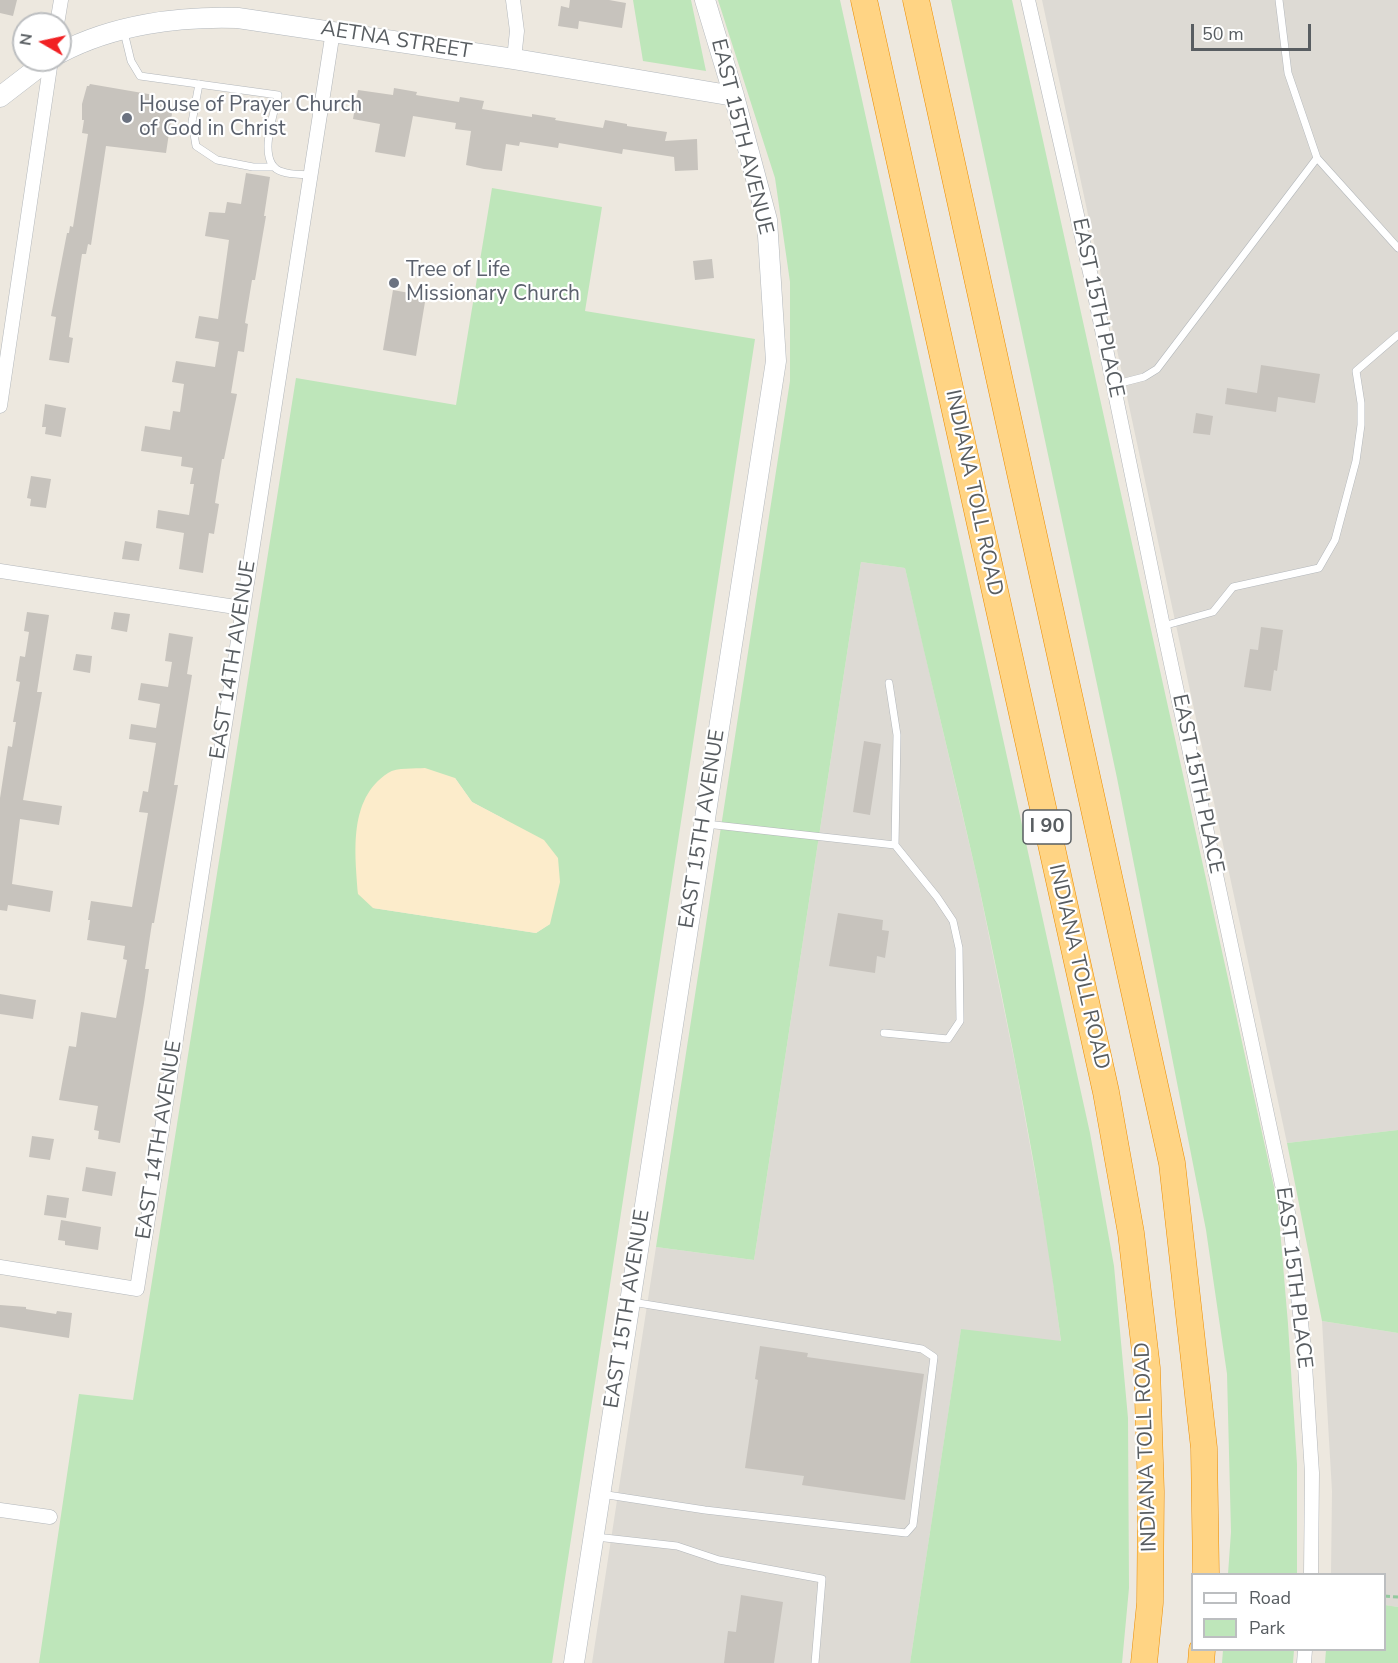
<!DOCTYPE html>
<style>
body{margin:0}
#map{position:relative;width:1398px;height:1663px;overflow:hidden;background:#ede8df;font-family:"Nunito Sans",sans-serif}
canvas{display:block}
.legend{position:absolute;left:1191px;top:1573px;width:195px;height:78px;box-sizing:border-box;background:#fff;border:2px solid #bcbec0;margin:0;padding:8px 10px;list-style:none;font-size:18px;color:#585d61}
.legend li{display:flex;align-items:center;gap:12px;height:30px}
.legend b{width:30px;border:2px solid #bcbec0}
.north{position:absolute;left:12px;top:12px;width:60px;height:60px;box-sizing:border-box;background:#fff;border:2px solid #bcbec0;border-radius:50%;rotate:279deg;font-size:16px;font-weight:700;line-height:24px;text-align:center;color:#585d61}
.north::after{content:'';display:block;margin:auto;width:21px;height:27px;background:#f12124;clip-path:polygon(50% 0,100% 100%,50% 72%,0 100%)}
.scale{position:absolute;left:1191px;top:24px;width:120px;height:27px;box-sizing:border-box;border:3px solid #585d61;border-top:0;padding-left:8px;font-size:18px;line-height:21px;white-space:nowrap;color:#585d61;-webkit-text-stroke:4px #fff;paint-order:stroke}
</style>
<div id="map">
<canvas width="1398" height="1663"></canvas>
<ul class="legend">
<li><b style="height:8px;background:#fff"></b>Road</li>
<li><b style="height:16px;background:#bee6ba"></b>Park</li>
</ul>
<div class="north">N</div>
<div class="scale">50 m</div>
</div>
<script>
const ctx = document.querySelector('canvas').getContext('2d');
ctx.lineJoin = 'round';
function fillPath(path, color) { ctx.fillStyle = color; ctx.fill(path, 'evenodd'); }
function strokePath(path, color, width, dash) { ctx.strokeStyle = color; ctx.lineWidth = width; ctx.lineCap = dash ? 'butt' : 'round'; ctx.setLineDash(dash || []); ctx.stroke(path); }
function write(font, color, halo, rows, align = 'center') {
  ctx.font = font + ' "Nunito Sans",sans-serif'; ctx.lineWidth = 4.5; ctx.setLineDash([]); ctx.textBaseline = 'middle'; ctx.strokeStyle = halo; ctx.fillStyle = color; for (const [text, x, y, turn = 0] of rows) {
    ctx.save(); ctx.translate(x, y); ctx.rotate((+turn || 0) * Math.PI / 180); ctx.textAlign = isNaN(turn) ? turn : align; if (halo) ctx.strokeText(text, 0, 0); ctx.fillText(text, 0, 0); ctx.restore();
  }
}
fillPath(new Path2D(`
 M 1042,0 L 1398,0 L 1398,1130 L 1287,1143 Z
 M 861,562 L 905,568 L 977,877 L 1016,1068 L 1049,1250 L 1061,1342 L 961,1330 L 910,1663 L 592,1663 L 656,1247 L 754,1260 Z
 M 1322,1321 L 1398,1333 L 1398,1607 L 1385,1605 L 1384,1574 L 1331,1574 L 1332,1491 Z`), '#dddad4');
fillPath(new Path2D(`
 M 633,0 L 691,0 L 706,71 L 643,61 Z
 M 718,0 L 840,0 L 1090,1133 L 1114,1266 L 1128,1418 L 1129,1588 L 1122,1663 L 910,1663 L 961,1329 L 1061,1341 C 1041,1185 1010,1031 977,877 C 954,774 928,671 905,568 L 861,562 L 754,1260 L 656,1247 L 790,381 L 790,282 L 775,178 Z
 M 951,0 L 1012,0 L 1278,1205 L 1288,1324 L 1297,1464 L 1297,1574 L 1228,1574 L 1231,1532 L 1227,1374 L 1206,1230 L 1117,778 Z
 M 492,188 L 602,207 L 585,311 L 755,339 L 552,1663 L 39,1663 L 79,1394 L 133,1400 L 296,378 L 456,405 ZM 455,778 L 472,802 L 504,819 L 550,924 L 536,933 L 373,908 Z
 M 1398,1130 L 1398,1333 L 1322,1321 L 1287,1143 Z
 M 1385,1605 L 1398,1607 L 1398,1663 L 1325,1663 L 1326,1650 L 1384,1650 Z
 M 1223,1650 L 1294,1650 L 1293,1663 L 1222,1663 Z`), '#bee6ba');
fillPath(new Path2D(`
 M 425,768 L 455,778 L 472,802 L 544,840 L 558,858 L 560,882 L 550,924 L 536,933 L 373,908 L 358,894 C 355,853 348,799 388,773 C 397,767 415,769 425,768 Z`), '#fceccb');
fillPath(new Path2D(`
 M 0,0 L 17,0 L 13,16 L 0,13 Z
 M 570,0 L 609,0 L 626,3 L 622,28 L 579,21 L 578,29 L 558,26 L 561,6 L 569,8 Z
 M 90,84 L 154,95 L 153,103 L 173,107 L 166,153 L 106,146 L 91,245 L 88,244 L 86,254 L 82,254 L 69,337 L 73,338 L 69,363 L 49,360 L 56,317 L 51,316 L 67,233 L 69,233 L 70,226 L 73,227 L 88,134 L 82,133 L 84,120 L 82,120 L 82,104 L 87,86 L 89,86 Z
 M 394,88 L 417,92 L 416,95 L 459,102 L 460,97 L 484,101 L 482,109 L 532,117 L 532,114 L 556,118 L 555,120 L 603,128 L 605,120 L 627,124 L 627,126 L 667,132 L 665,141 L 697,139 L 698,170 L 675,171 L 674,157 L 623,149 L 622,154 L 559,143 L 558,148 L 520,142 L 519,146 L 506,144 L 502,171 L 484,169 L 466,165 L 471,131 L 455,129 L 456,123 L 413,116 L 405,157 L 375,152 L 380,124 L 353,119 L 358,90 L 393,95 Z
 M 246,173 L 270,177 L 264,216 L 266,216 L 255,280 L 252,280 L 245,323 L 248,324 L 244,352 L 238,351 L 231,393 L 237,394 L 224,459 L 222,459 L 215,503 L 219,504 L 214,534 L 209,533 L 203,573 L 179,569 L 184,533 L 156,528 L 158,510 L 189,515 L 194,484 L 190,484 L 193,468 L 181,466 L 182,457 L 141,451 L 145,426 L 170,430 L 173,411 L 180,412 L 184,384 L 172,382 L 176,361 L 215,367 L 219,342 L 195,338 L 199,316 L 218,319 L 229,240 L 205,236 L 209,212 L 225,213 L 227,202 L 241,204 Z
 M 712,259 L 714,278 L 695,280 L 693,261 Z
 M 393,290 L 426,296 L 416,356 L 383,350 Z
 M 1261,365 L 1320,374 L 1315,403 L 1278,397 L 1276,412 L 1225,404 L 1227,388 L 1257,393 Z
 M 45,404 L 66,408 L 61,437 L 45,434 L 46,427 L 42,427 Z
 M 1196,413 L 1213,416 L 1210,435 L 1193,433 Z
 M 31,476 L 51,479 L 46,508 L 30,506 L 31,499 L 27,498 Z
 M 125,541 L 142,544 L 139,561 L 122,559 Z
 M 27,612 L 49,615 L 37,692 L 42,692 L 23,800 L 62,806 L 59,825 L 20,819 L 12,884 L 53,891 L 50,912 L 8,905 L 7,911 L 0,910 L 0,798 L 8,746 L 12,747 L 16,722 L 13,722 L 20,682 L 16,681 L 20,656 L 25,657 L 29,632 L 24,631 Z
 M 114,612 L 130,614 L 127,632 L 111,629 Z
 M 1261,627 L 1283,630 L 1277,671 L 1274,670 L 1271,691 L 1244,687 L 1250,649 L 1258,650 Z
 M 169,633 L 193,637 L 187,674 L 192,675 L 174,785 L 178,785 L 154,923 L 152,923 L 145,969 L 149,969 L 144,1003 L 120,1143 L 98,1139 L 99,1131 L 94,1130 L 98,1106 L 59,1100 L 69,1046 L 76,1047 L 81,1012 L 116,1018 L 127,960 L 123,959 L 125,946 L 87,940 L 90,920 L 88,920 L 91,901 L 132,907 L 148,813 L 139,812 L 143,791 L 148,792 L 156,743 L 129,739 L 131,724 L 156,728 L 160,704 L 138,700 L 141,683 L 168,687 L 172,662 L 165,661 Z
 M 76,654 L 92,656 L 90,673 L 73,670 Z
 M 864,741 L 881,744 L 870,815 L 853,812 Z
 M 838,913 L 883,920 L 882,930 L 889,931 L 885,958 L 877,956 L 875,973 L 829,966 Z
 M 0,994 L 36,1000 L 33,1019 L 0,1014 Z
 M 32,1136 L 54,1139 L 50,1160 L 29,1157 Z
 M 86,1167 L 116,1172 L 112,1196 L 82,1191 Z
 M 47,1195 L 69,1198 L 66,1218 L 44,1215 Z
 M 61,1220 L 101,1227 L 98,1250 L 65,1245 L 65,1241 L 58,1240 Z
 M 0,1305 L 26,1307 L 26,1309 L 56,1314 L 57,1311 L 72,1313 L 69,1338 L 0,1327 Z
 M 760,1346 L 808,1353 L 807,1357 L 924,1374 L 905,1500 L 802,1485 L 804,1476 L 745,1468 L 758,1380 L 755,1379 Z
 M 741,1595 L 783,1602 L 774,1663 L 724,1663 L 728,1631 L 736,1632 Z`), '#c7c3bd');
const lane = new Path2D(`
 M 124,32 L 131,61 L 140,76 L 278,95 C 274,115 255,165 283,172 C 291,175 302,174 311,175
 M 199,84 L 192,122 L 196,146 L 217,160 L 253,167 L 274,167
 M 1317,158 L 1398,248
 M 1113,385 L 1144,377 L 1157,369 L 1317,158 L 1288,73 L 1279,0
 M 1163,626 L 1213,612 L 1233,587 L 1319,568 L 1335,540 L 1356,461 L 1361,425 L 1361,403 L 1356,371 L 1398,335
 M 889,683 L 897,735 L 895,845
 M 706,824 L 895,845 L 937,897 L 953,921 L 959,948 L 960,1021 L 948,1039 L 884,1033
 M 601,1494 L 705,1510 L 906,1533 L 913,1525 L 934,1357 L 922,1349 L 632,1302
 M 596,1537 L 677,1546 L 719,1560 L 822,1579 L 815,1663`);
const street = new Path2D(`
 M 513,0 L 517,31 L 514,59
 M 1028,0 L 1092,281 L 1163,626 L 1290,1222 L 1304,1350 L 1312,1473 L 1311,1574
 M 57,24 L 61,0
 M 0,406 L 51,60
 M 0,571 L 242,608
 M 0,1267 L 137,1289 L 333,31
 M 0,1510 L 50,1517
 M 1304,1663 L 1305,1650`);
const secondary = new Path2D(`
 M 60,53 C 113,25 178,16 238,18 L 514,59 L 734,96
 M 0,97 L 48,60
 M 574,1663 L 776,361 L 767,220 L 734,96 L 705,0`);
const highway = new Path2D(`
 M 864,0 L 1106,1092 L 1131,1233 L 1147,1368 L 1151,1492 L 1150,1603 L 1144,1663
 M 916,0 L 1172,1163 L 1204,1448 L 1206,1574
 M 1201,1663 L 1202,1650`);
strokePath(lane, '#b3b7bb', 8);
strokePath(street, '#b3b7bb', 15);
strokePath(secondary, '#b3b8bd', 21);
strokePath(highway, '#ec8d00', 27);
strokePath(new Path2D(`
 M 1384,1596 L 1398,1597`), '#94c99f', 3, [6, 3]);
strokePath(lane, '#fff', 7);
strokePath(street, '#fff', 14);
strokePath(secondary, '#fff', 20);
strokePath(highway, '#ffd484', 26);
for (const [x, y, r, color] of [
 [127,118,6,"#6b7280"],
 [394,283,6,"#6b7280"]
]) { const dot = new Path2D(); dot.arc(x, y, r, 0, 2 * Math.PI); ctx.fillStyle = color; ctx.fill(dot); strokePath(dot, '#fff', 2); }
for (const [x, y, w] of [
 [1047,827,48]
]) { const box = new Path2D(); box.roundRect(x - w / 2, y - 17, w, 34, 4.5); ctx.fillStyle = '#fff'; ctx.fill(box); strokePath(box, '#585d61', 1.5); }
write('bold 20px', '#585d61', null, [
 ["I 90",1047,827]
]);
write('21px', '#585d61', '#fff', [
 ["AETNA STREET",396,41,9],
 ["EAST 15TH AVENUE",741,137,76],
 ["EAST 15TH PLACE",1097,308,78],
 ["INDIANA TOLL ROAD",973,493,78],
 ["EAST 14TH AVENUE",234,660,-81],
 ["EAST 15TH PLACE",1197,784,78],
 ["EAST 15TH AVENUE",703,829,-81],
 ["INDIANA TOLL ROAD",1078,967,77],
 ["EAST 14TH AVENUE",160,1140,-81],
 ["EAST 15TH PLACE",1293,1278,83],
 ["EAST 15TH AVENUE",628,1309,-81],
 ["INDIANA TOLL ROAD",1147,1447,-92]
]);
write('21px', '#5b616d', '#fff', [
 ["House of Prayer Church",139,106],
 ["of God in Christ",139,130],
 ["Tree of Life",406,271],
 ["Missionary Church",406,295]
], 'left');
</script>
